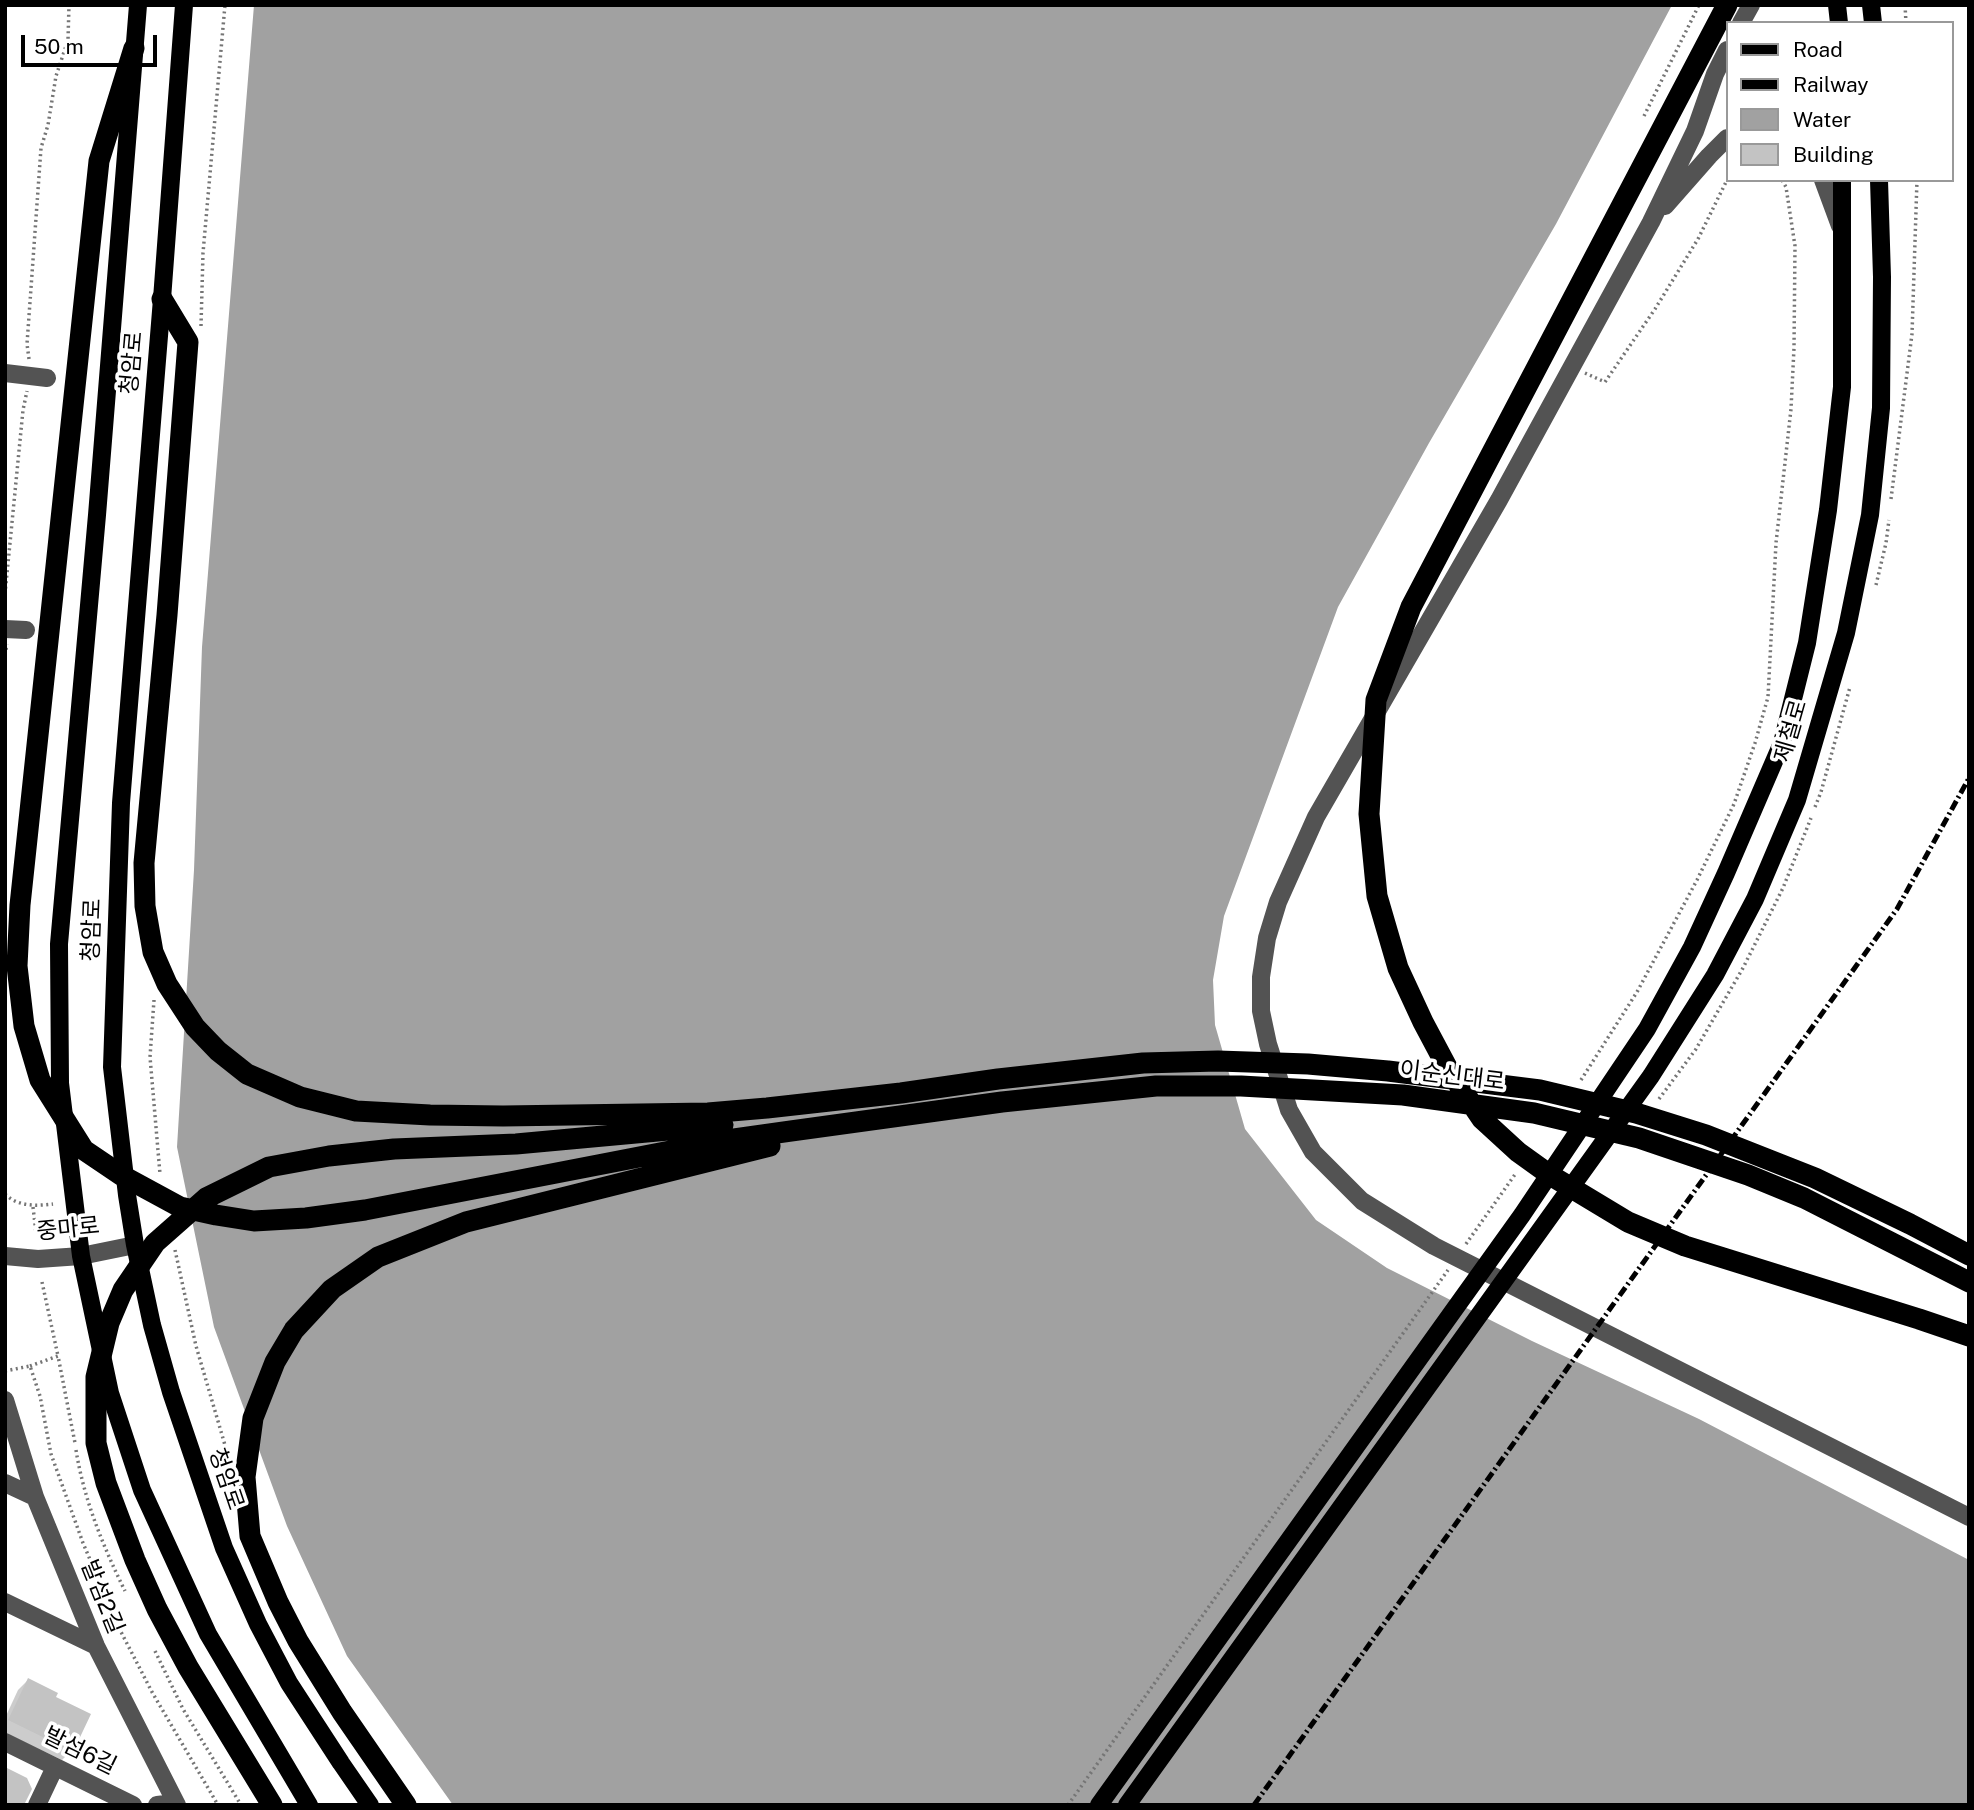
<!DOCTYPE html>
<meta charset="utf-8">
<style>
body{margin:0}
#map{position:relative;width:1974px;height:1810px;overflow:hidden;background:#fff;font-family:"Public Sans",sans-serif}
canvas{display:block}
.frame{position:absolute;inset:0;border:7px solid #000;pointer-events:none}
.legend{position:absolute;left:1726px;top:21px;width:228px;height:161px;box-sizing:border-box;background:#fff;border:2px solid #999;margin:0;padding:9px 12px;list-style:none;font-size:21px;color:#000}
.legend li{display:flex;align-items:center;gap:14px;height:35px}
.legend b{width:35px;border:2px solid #999}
.scale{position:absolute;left:21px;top:35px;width:136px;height:32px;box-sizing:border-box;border:4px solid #000;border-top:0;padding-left:9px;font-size:21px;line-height:24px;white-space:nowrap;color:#000;-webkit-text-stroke:5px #fff;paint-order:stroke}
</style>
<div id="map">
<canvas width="1974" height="1810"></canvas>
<div class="frame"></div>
<ul class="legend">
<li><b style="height:9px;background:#000"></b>Road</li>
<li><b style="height:9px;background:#000"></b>Railway</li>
<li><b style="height:19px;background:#a1a1a1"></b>Water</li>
<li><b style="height:19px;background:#c3c3c3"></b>Building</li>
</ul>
<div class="scale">50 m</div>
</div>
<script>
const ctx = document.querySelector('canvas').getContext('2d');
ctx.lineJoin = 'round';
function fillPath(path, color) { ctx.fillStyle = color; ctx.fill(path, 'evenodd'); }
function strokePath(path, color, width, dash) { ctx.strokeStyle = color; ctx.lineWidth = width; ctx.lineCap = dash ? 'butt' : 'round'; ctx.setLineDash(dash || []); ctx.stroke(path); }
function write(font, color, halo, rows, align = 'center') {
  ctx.font = font + ' "Public Sans","Noto Sans KR",sans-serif'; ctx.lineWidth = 7; ctx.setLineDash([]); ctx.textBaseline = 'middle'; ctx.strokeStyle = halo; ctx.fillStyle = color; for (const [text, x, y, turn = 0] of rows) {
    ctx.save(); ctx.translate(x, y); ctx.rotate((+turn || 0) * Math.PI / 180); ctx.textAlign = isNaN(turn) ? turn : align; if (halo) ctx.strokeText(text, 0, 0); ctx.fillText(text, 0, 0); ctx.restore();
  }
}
fillPath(new Path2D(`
 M 254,5 L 1672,5 L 1556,224 L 1429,443 L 1338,607 L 1224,916 L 1213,980 L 1215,1025 L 1245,1129 L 1316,1220 L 1387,1268 L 1532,1341 L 1699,1419 L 1969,1560 L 1969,1805 L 453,1805 L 347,1656 L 287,1526 L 214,1327 L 177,1147 L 194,870 L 202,647 Z`), '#a1a1a1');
fillPath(new Path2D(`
 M 28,1680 L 54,1698 L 71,1751 L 62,1760 L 5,1733 L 5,1718 L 18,1690 Z`), '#0003');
fillPath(new Path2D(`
 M 28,1678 L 58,1693 L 56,1697 L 91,1714 L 73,1752 L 8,1720 Z
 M 5,1767 L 27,1778 L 32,1789 L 24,1805 L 5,1805 Z`), '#c3c3c3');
strokePath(new Path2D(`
 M 1905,5 L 1906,23
 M 1644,116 L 1699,5
 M 201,326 L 203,253 L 225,5
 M 29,359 L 27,344 L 41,148 L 48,125 L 56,76 L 68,40 L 69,5
 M 1585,373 L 1605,382 L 1655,309 L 1698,239 L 1727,180
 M 1891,499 L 1912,334 L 1917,180
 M 1876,585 L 1886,543 L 1889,520
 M 5,594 L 23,410 L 27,391
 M 5,655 L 7,644
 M 1815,807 L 1821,792 L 1850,687
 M 154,1000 L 150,1057 L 160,1174
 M 1581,1080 L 1637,992 L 1697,880 L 1734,804 L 1755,743 L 1768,697 L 1776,543 L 1791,409 L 1794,348 L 1795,246 L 1786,187 L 1782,180
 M 1659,1099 L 1696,1049 L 1743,968 L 1783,888 L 1811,818
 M 5,1194 C 18,1207 37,1206 53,1204
 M 33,1207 L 36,1233
 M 1466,1244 L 1516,1173
 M 175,1250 L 196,1346 L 227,1452
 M 42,1282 L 58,1356
 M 30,1366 L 58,1356 L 75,1443
 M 5,1371 L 30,1366 L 40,1396 L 51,1454 L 83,1543 L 119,1628 L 152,1692 L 218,1805
 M 76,1450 C 84,1500 103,1546 125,1591
 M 155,1651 L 183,1709 L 241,1805
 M 1068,1805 L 1448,1270`), '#757575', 3.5, [2, 3.5]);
strokePath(new Path2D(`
 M 1741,23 L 1751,5
 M 1727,50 L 1715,74 L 1695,131 L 1651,222 L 1499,500 L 1316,817 L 1278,902 L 1267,938 L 1261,977 L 1261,1011 L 1268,1044 L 1289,1110 L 1313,1152 L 1362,1201 L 1434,1246 L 1969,1517
 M 1823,180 L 1840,226
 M 1665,206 L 1709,156 L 1727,138
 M 5,373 L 47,378
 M 5,629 L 26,630
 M 5,1256 L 38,1259 L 81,1256 L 135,1245
 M 5,1400 L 35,1497 L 96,1646 L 177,1805
 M 5,1483 L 35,1497
 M 5,1602 L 96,1646
 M 5,1742 L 133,1805
 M 37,1805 L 55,1767
 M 157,1805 L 175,1803`), '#535353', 18);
strokePath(new Path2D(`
 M 138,5 L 97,515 L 59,944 L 60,1083 L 81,1256 L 110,1393 L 142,1490 L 208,1634 L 309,1805
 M 184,5 L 162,299 L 121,803 L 112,1067 L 127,1195 L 135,1245 L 152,1325 L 171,1392 L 224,1548 L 258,1624 L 289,1683 L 341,1763 L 370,1805
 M 1837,5 L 1839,23
 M 1871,5 L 1873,23
 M 1099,1805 L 1522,1215 L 1647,1029 L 1692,947 L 1726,873 L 1782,743 L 1807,643 L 1828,510 L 1842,387 L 1842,180
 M 1127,1805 L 1651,1076 L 1715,975 L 1755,899 L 1797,800 L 1846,633 L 1870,515 L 1881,408 L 1882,277 L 1879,180`), '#000', 18);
strokePath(new Path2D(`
 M 1727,5 L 1411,607 L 1376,700 L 1369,814 L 1377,896 L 1398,968 L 1423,1022 L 1448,1069 L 1482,1119 L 1518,1152 L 1550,1175 L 1628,1222 L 1685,1246 L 1919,1319 L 1969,1336
 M 134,48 L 99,161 L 20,905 L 17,966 L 24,1026 L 40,1080 L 84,1150 L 121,1175 L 180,1207 L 216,1215 L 254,1221 L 306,1218 L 365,1210 L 727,1140 L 791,1131 L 1002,1102 L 1156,1086 L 1241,1086 L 1403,1095 L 1534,1113 L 1639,1138 L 1748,1175 L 1804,1198 L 1969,1282
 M 162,299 L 188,342 L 167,615 L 144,863 L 145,906 L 153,952 L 167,984 L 195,1027 L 218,1051 L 247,1074 L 300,1097 L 356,1111 L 430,1115 L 503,1116 L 708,1113 L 767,1108 L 901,1093 L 998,1079 L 1143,1063 L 1218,1061 L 1308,1064 L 1388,1071 L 1540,1090 L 1636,1113 L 1706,1135 L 1815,1178 L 1910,1224 L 1969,1255
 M 272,1805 L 188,1667 L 157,1609 L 135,1560 L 106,1483 L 96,1443 L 96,1377 L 109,1323 L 123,1290 L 155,1243 L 206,1198 L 269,1167 L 329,1156 L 394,1149 L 516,1144 L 723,1125
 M 406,1805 L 342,1712 L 298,1641 L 278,1602 L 250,1536 L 245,1477 L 253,1418 L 275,1362 L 294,1330 L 332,1289 L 378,1257 L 466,1222 L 770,1146`), '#000', 21);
strokePath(new Path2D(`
 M 1254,1805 L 1897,909 L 1969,778`), '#000', 5, [10, 3.5, 2, 3.5]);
write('23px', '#000', '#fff', [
 ["청암로",132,363,-85],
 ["제철로",1791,731,-74],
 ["청암로",92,930,-88],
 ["이순신대로",1452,1076,7],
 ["중마로",68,1229,-6],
 ["청암로",226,1479,71],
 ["발섬2길",102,1597,68],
 ["발섬6길",80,1751,26]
]);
</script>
